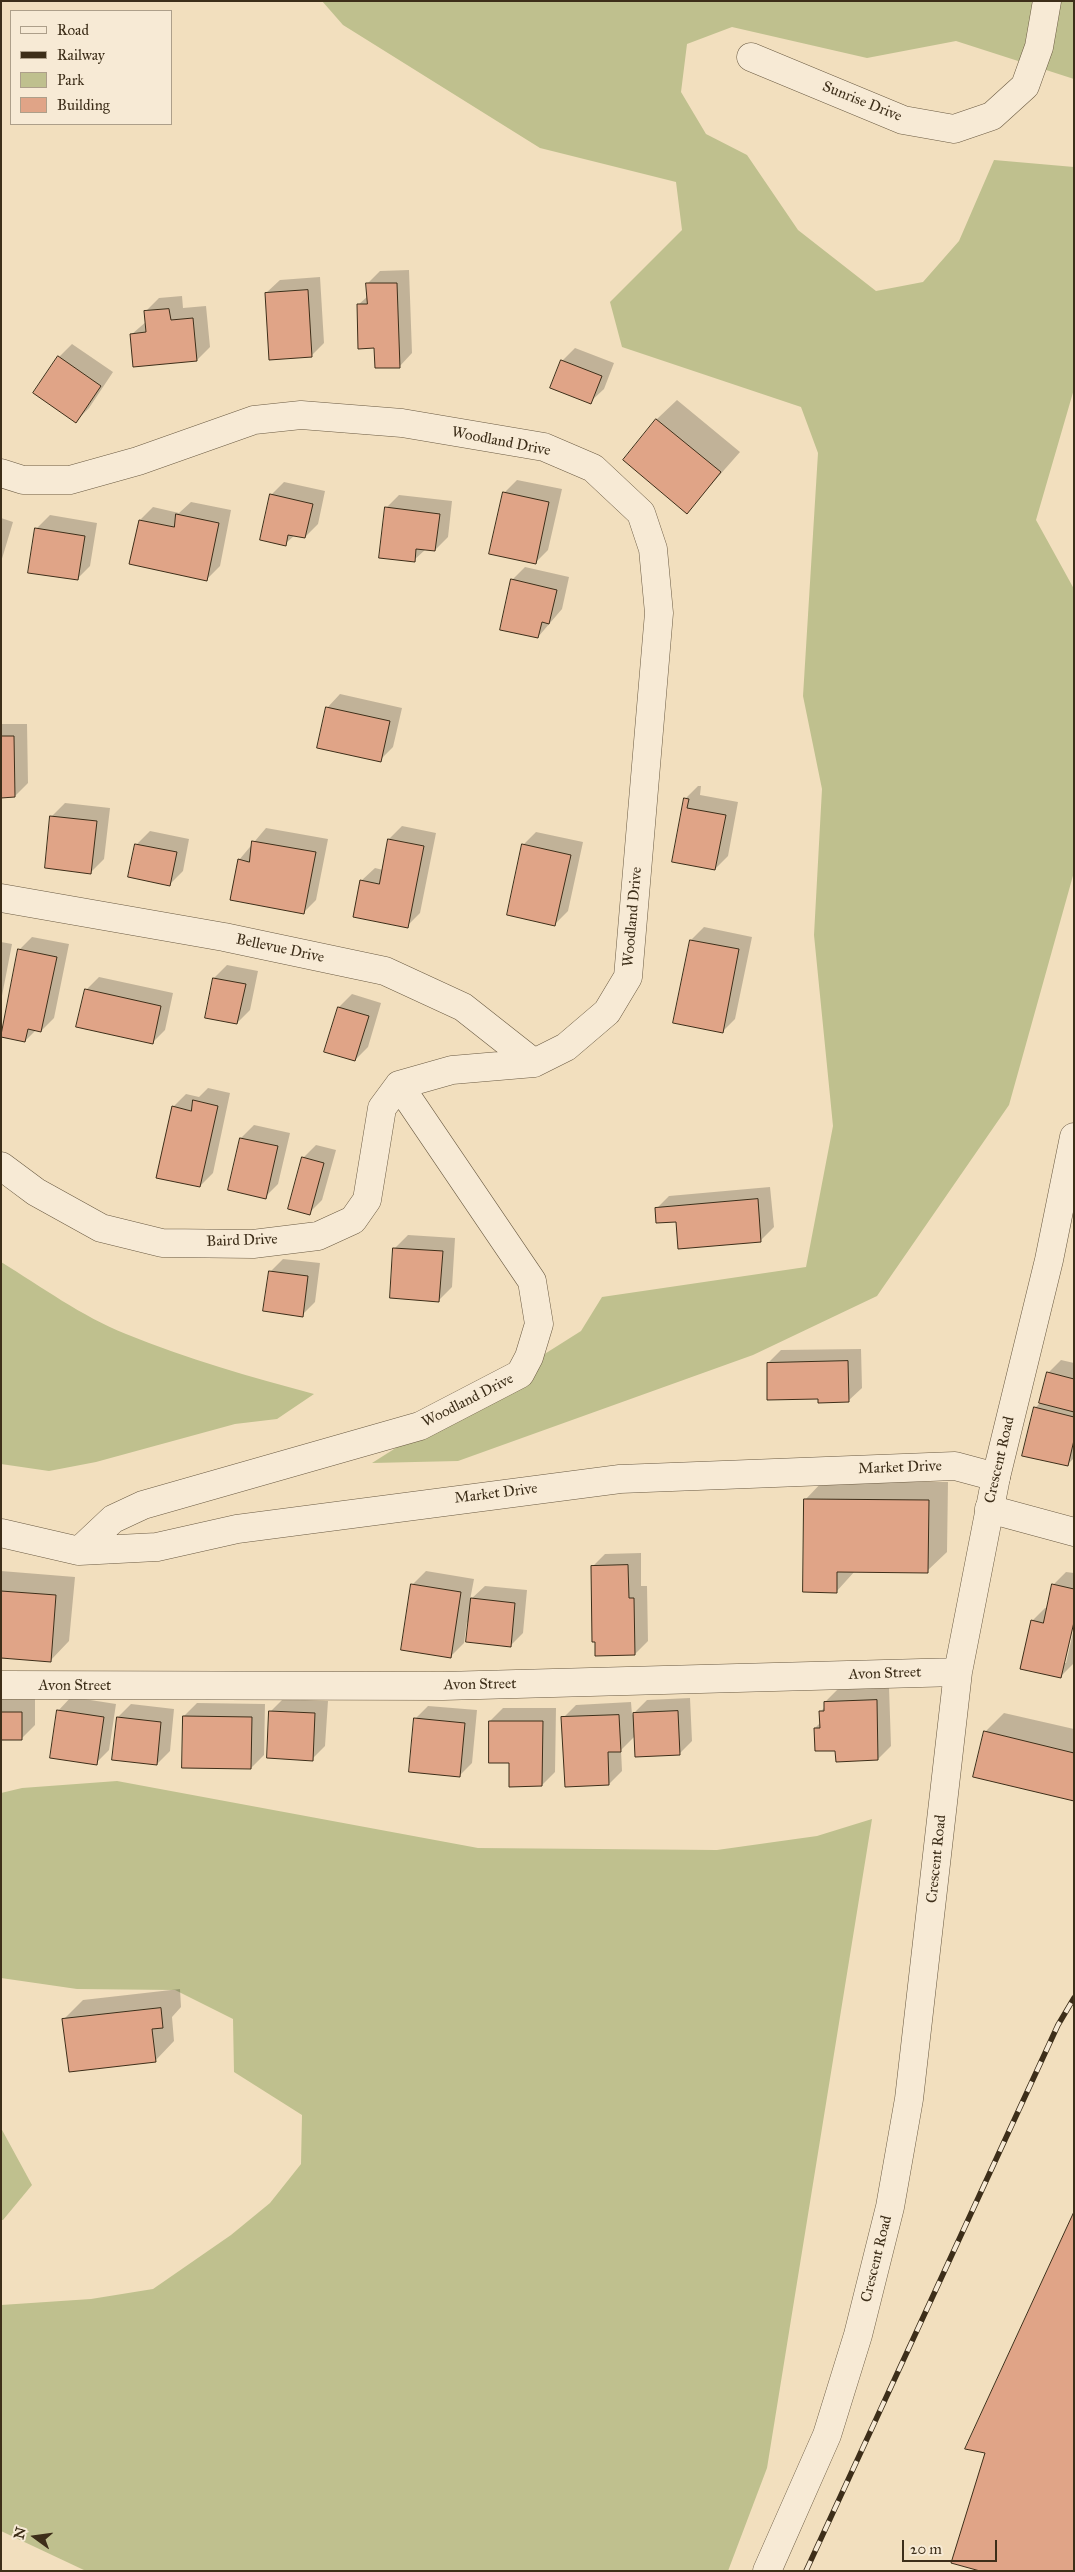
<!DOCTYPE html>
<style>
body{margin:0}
#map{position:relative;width:1075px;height:2572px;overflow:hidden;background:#f2dfbe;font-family:"IM FELL Great Primer",serif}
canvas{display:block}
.frame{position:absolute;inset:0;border:2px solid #3d2e19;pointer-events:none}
.legend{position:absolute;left:10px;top:10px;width:162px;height:115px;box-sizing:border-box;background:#f7ead5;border:1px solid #ad9f8a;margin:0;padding:6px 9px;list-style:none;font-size:15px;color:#3d2e19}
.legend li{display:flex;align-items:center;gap:10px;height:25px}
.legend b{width:25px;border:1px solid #ad9f8a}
.north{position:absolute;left:10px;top:2512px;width:50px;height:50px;-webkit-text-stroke:4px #f7ead5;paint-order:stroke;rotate:284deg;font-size:14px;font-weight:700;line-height:20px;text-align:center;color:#3d2e19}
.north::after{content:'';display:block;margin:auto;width:18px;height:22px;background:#3d2e19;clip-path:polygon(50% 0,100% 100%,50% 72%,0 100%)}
.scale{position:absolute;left:902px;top:2540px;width:95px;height:22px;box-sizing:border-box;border:2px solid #3d2e19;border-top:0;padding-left:6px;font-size:15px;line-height:18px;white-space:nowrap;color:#3d2e19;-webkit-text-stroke:4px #f7ead5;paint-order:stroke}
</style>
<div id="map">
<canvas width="1075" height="2572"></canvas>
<div class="frame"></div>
<ul class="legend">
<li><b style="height:6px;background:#f7ead5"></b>Road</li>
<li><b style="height:6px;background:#3d2e19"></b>Railway</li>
<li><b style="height:14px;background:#bfc08e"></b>Park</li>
<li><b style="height:14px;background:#e0a487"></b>Building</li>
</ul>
<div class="north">N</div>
<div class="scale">20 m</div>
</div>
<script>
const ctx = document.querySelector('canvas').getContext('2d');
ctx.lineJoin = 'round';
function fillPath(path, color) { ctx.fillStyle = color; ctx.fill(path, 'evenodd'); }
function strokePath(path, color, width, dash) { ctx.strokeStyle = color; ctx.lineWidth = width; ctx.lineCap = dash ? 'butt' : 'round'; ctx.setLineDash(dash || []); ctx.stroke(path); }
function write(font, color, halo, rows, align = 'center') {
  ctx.font = font + ' "IM FELL Great Primer",serif'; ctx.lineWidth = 4; ctx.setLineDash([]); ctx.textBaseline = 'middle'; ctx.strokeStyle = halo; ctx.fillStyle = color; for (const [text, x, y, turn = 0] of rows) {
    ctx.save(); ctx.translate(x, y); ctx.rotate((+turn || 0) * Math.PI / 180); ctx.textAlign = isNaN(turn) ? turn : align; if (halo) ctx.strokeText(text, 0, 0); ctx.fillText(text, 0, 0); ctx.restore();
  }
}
fillPath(new Path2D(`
 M 322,1 L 1074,1 L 1074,79 L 956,41 L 867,58 L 732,27 L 687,44 L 681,92 L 706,134 L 747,155 L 798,230 L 876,291 L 923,282 L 959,241 L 994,160 L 1074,167 L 1074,389 L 1036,520 L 1074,589 L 1074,872 L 1009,1105 L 877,1296 L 753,1355 L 458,1461 L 372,1463 L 581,1331 L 602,1297 L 806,1267 L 833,1126 L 814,935 L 822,789 L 803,696 L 818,453 L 801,407 L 622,347 L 610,302 L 682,230 L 676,182 L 540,148 L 343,25 Z
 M 1,1262 C 42,1287 81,1316 126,1334 C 187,1359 251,1377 314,1394 L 277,1419 L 235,1424 L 96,1462 L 49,1471 L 1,1464 Z
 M 117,1781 L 478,1848 L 717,1850 L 817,1836 L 872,1819 L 767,2468 L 728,2571 L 86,2571 L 1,2531 L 1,2305 L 91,2299 L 153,2289 L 231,2235 L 270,2203 L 301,2164 L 302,2115 L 234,2072 L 233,2019 L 175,1990 L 77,1989 L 1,1978 L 1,1793 L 22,1788 Z
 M 1,2128 L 32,2185 L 3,2220 L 1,2220 Z`), '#bfc08e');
fillPath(new Path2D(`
 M 409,270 L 412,353 L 399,367 L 376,347 L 358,305 L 368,296 L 367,284 L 380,271 Z
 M 320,277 L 324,343 L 311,356 L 266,293 L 280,280 Z
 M 182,296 L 183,308 L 206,306 L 210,347 L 197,360 L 132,334 L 147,321 L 146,311 L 159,298 Z
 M 72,344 L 113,372 L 89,408 L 76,421 L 59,357 Z
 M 575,348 L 614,363 L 604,389 L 590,402 L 562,361 Z
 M 677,400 L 740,452 L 687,512 L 624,460 L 657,419 Z
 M 517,480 L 562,489 L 548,550 L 535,563 L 504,493 Z
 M 284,482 L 325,491 L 318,524 L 305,537 L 295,535 L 285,544 L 271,495 Z
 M 399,495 L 452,501 L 448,537 L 435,550 L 426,549 L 414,560 L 386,508 Z
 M 191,502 L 231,510 L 220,566 L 207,579 L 140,520 L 153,507 L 179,513 Z
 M 50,515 L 97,523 L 90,566 L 77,579 L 37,528 Z
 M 1,518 L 13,522 L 1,562 Z
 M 525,567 L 569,577 L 562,609 L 538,637 L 512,580 Z
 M 340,694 L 402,708 L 393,747 L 380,760 L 327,708 Z
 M 1,724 L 27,724 L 28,783 L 15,796 L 1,796 Z
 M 698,786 L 701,786 L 700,795 L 738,802 L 728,856 L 715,869 L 673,861 L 685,799 Z
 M 65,803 L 110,808 L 104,859 L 91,872 L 51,817 Z
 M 402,826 L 436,833 L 420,913 L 407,926 L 361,881 L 375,868 L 383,870 L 389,839 Z
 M 266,828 L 328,839 L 316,900 L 303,913 L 239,860 Z
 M 150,831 L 189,839 L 183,871 L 169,885 L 130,876 L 137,844 Z
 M 536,832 L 583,842 L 568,911 L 555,924 L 523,845 Z
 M 704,927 L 752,937 L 735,1019 L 722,1032 L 691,940 Z
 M 32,937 L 69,944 L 54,1018 L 41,1031 L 36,1030 L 25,1041 L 1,1035 L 19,950 Z
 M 1,942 L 12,944 L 1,1001 Z
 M 227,965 L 258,971 L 250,1010 L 237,1023 L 214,978 Z
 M 99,977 L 173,993 L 165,1030 L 152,1043 L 86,990 Z
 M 352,994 L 381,1003 L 368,1047 L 355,1060 L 339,1007 Z
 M 208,1088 L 230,1093 L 213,1173 L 200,1186 L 173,1107 L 186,1094 L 199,1097 Z
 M 254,1125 L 290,1133 L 278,1184 L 265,1197 L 229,1189 L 241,1138 Z
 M 316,1145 L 336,1150 L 322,1200 L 309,1213 L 303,1158 Z
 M 770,1187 L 774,1227 L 761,1240 L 677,1221 L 656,1209 L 669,1196 Z
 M 408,1235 L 455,1238 L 452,1287 L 439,1300 L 391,1297 L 395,1248 Z
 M 283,1259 L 320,1263 L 315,1302 L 302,1315 L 270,1272 Z
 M 861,1349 L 862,1388 L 848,1401 L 819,1398 L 768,1363 L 781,1350 Z
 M 1061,1360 L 1074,1363 L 1074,1458 L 1067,1465 L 1035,1408 L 1041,1402 L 1048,1373 Z
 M 824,1480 L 948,1482 L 947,1552 L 927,1571 L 855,1571 L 836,1592 L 805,1500 Z
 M 641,1553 L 641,1586 L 647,1586 L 648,1641 L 635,1654 L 592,1567 L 605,1554 Z
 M 1,1571 L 75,1577 L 69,1641 L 50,1661 L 1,1657 Z
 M 426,1571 L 474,1579 L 470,1600 L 485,1586 L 527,1590 L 523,1633 L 510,1646 L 467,1622 L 464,1643 L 451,1656 L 413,1584 Z
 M 1066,1572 L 1074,1573 L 1074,1617 L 1063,1663 L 1066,1663 L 1074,1628 L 1074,1663 L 1060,1677 L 1032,1621 L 1045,1608 L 1048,1608 L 1053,1585 Z
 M 889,1687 L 891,1746 L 878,1759 L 836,1750 L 815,1728 L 821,1722 L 820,1712 L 825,1707 L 825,1702 L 838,1689 Z
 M 71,1697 L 116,1704 L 109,1750 L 96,1763 L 58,1711 Z
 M 690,1698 L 692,1741 L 679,1754 L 635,1736 L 621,1750 L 622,1771 L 609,1784 L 563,1718 L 576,1705 L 631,1702 L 632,1715 L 647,1700 Z
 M 1,1699 L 35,1699 L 35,1725 L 22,1738 L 1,1738 Z
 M 283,1699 L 328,1701 L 325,1746 L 312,1759 L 270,1712 Z
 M 197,1703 L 265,1704 L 264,1755 L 251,1768 L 184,1716 Z
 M 131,1704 L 174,1709 L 170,1751 L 157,1764 L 118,1717 Z
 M 428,1706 L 477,1710 L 472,1763 L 459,1776 L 415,1719 Z
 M 503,1708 L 556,1708 L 555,1772 L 542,1785 L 511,1761 L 490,1721 Z
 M 1004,1713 L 1074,1729 L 1074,1800 L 985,1732 Z
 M 180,1989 L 181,2007 L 172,2017 L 174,2041 L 155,2061 L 64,2019 L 83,2000 Z`), '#0003');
const building = new Path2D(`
 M 366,283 L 397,283 L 400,368 L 375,368 L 374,348 L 358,349 L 357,304 L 367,304 Z
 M 308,290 L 312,357 L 269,360 L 265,293 Z
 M 169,309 L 171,320 L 193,318 L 197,361 L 133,367 L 130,334 L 146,332 L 144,311 Z
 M 58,356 L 101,386 L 76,423 L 33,393 Z
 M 561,360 L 602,376 L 591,404 L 550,388 Z
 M 656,419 L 721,472 L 687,514 L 623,460 Z
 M 503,492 L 549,502 L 536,564 L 489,554 Z
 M 270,494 L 313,504 L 305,538 L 288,535 L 286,546 L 260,540 Z
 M 385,507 L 440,514 L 435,551 L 416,549 L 415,562 L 379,558 Z
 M 176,514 L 219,523 L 207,581 L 129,564 L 139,520 L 174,527 Z
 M 35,528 L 85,536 L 78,580 L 28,573 Z
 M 511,579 L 557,590 L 549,624 L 542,622 L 538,638 L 500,630 Z
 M 326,707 L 390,721 L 381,762 L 317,748 Z
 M 1,736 L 14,736 L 15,797 L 1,798 Z
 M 684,798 L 689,799 L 687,808 L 726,815 L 715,870 L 672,862 Z
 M 50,816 L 97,821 L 91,874 L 45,868 Z
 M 388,839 L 424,846 L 408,928 L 353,917 L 360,880 L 379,884 Z
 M 252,841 L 316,852 L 304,914 L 230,900 L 238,859 L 249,862 Z
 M 135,844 L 177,852 L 170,886 L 128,877 Z
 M 522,844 L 571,855 L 555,926 L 507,915 Z
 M 690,940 L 739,949 L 723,1033 L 673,1023 Z
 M 18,949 L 57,957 L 41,1032 L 28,1029 L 25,1042 L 1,1037 Z
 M 213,978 L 246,984 L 237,1024 L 205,1018 Z
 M 85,989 L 161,1006 L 153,1044 L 76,1027 Z
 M 338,1007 L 369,1016 L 355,1061 L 324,1052 Z
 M 193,1100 L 218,1106 L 200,1187 L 156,1178 L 172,1106 L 191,1111 Z
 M 240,1138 L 278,1146 L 266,1199 L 228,1190 Z
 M 302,1157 L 324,1163 L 310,1215 L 288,1209 Z
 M 758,1199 L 761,1242 L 678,1249 L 676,1222 L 656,1223 L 655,1208 Z
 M 393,1248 L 443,1251 L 439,1302 L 390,1298 Z
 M 269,1271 L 308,1276 L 303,1317 L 263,1311 Z
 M 848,1361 L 849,1402 L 818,1403 L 818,1399 L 767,1400 L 767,1363 Z
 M 1047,1372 L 1074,1379 L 1074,1412 L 1039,1403 Z
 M 1034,1407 L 1074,1417 L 1074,1440 L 1068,1466 L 1022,1456 Z
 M 804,1499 L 929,1500 L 928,1573 L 837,1572 L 837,1593 L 803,1592 Z
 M 628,1565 L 629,1598 L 634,1598 L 635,1655 L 595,1656 L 595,1642 L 592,1642 L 591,1566 Z
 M 411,1584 L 461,1592 L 451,1658 L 401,1650 Z
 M 1052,1584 L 1074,1589 L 1074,1622 L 1061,1678 L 1020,1669 L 1031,1620 L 1043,1623 Z
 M 1,1591 L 56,1595 L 51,1662 L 1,1658 Z
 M 471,1598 L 515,1603 L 511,1647 L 466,1642 Z
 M 877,1700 L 878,1760 L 836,1762 L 835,1751 L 815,1751 L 814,1728 L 820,1728 L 819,1711 L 824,1711 L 824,1702 Z
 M 57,1710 L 104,1717 L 97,1765 L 50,1758 Z
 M 269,1711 L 315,1713 L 313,1761 L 267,1758 Z
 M 678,1711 L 680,1755 L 635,1757 L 633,1713 Z
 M 1,1712 L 22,1712 L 22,1740 L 1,1740 Z
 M 619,1715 L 621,1752 L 608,1752 L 609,1785 L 565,1787 L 561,1717 Z
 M 183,1716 L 252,1717 L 251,1769 L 182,1768 Z
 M 117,1717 L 161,1722 L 157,1765 L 112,1760 Z
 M 414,1718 L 465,1723 L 460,1777 L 409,1772 Z
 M 489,1721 L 543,1721 L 542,1786 L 509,1787 L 509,1763 L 489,1763 Z
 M 984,1731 L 1074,1753 L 1074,1801 L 973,1777 Z
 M 161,2008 L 163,2028 L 152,2029 L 156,2062 L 69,2072 L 62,2019 Z
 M 1074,2212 L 1074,2571 L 980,2571 L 951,2563 L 985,2453 L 965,2449 Z`);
fillPath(building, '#e0a487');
strokePath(building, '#3d2e19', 1);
const minor = new Path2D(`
 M 751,57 L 903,120 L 954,129 L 992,116 L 1025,86 L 1039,47 L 1047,1
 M 1,473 L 23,480 L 70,480 L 138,461 L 254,420 L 301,415 L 402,423 L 544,447 L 593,468 L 641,513 L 653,549 L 659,613 L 628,977 L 607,1012 L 566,1047 L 534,1063 L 452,1070 L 399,1085 L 532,1281 L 539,1324 L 529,1357 L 520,1374 L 420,1426 L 143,1505 L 113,1519 L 79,1551
 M 1,898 L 224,937 L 385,971 L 463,1007 L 534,1063
 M 1,1166 L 36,1192 L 101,1228 L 162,1243 L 253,1244 L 318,1236 L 353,1220 L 367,1200 L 382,1108 L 399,1085
 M 1,1533 L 79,1551 L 157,1547 L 237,1529 L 620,1479 L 955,1466 L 996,1477 L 958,1672 L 909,2099 L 890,2207 L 858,2335 L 827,2435 L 767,2571
 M 1,1685 L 443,1686 L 958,1672`);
const tertiary = new Path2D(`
 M 996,1477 L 1049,1260 L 1074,1137
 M 989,1509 L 1074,1532`);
strokePath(minor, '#6a5a42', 29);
strokePath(tertiary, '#6a5a42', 29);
strokePath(minor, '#f7ead5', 28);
strokePath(tertiary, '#f7ead5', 28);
const rail = new Path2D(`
 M 806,2571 L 1058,2025 L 1074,1998`);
strokePath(rail, '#3d2e19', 5.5);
strokePath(rail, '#f7ead5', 4, [11]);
write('15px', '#3d2e19', '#f7ead5', [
 ["Sunrise Drive",862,102,22],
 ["Woodland Drive",501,442,11],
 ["Woodland Drive",633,917,-85],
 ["Bellevue Drive",280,949,12],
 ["Baird Drive",242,1241,-2],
 ["Woodland Drive",468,1401,-27],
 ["Crescent Road",1000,1460,-77],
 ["Market Drive",900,1468,-2],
 ["Market Drive",496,1494,-7],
 ["Avon Street",885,1674,-2],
 ["Avon Street",480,1685,-1],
 ["Avon Street",75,1686],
 ["Crescent Road",937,1859,-84],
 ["Crescent Road",877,2259,-76]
]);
</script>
